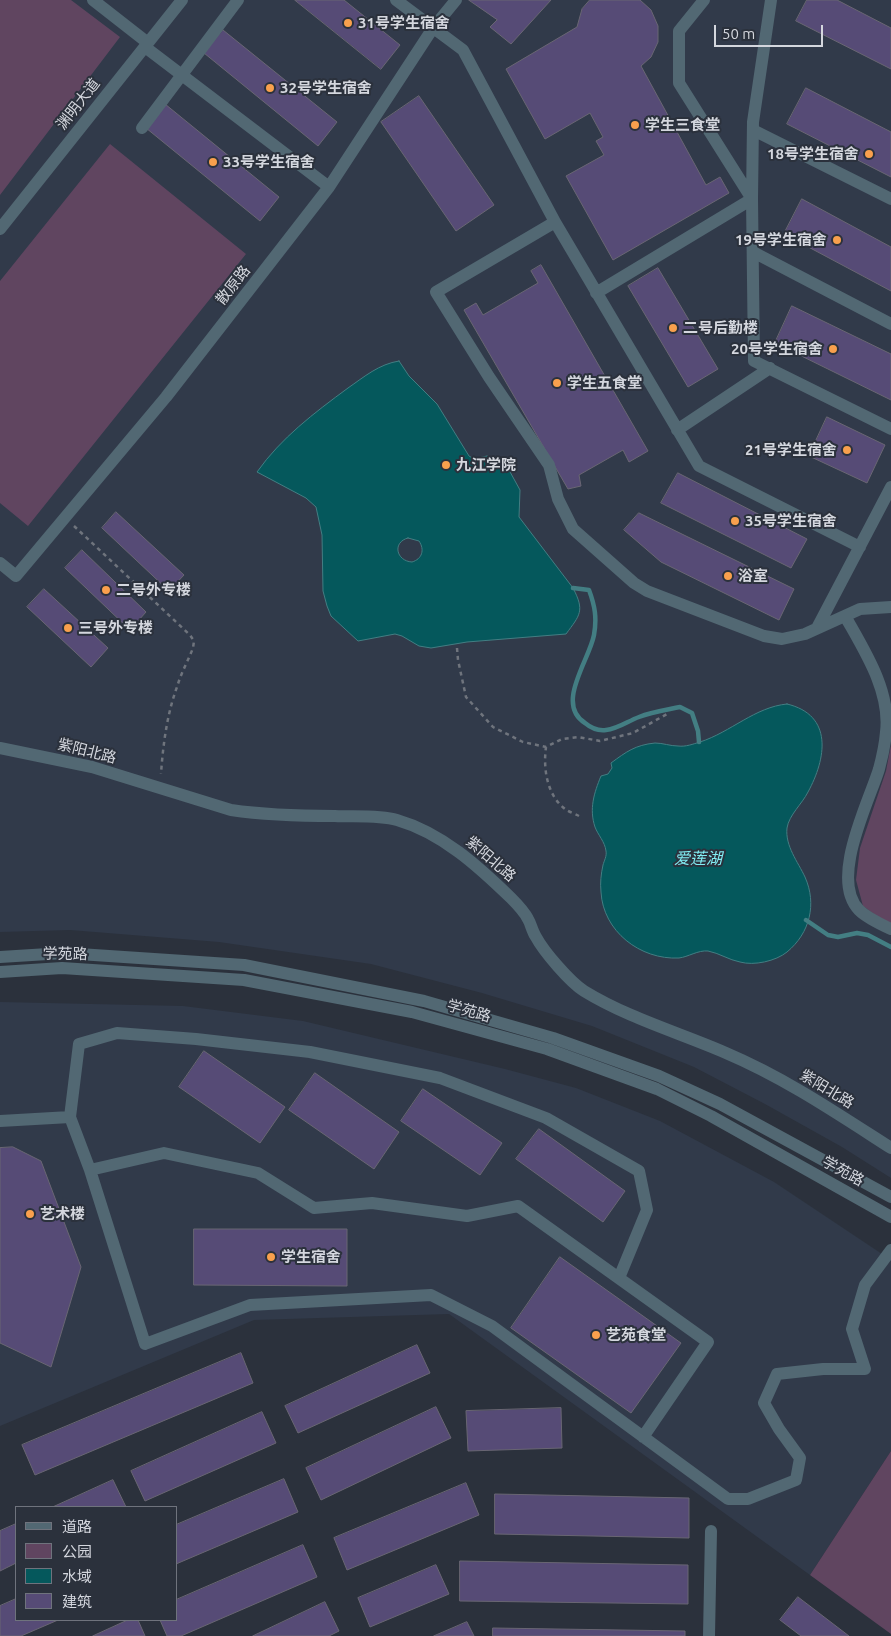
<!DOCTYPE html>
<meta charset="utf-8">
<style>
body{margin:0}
#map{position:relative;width:891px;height:1636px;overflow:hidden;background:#2b313c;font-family:Ubuntu,"Noto Sans SC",sans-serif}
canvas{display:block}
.legend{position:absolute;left:15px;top:1506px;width:162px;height:115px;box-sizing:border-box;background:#2b313c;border:1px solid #6f737d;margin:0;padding:6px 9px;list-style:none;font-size:15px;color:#d4d7de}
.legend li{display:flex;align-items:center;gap:10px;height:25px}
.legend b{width:25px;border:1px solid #6f737d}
.scale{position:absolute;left:714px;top:25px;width:109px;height:22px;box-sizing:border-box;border:2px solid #d4d7de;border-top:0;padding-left:6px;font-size:15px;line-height:18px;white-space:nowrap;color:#d4d7de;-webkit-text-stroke:4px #2b313c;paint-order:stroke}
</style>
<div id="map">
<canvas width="891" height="1636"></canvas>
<ul class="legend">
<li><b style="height:6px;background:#526873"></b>道路</li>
<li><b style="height:14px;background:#604560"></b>公园</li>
<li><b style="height:14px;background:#05585c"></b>水域</li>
<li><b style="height:14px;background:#564b76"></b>建筑</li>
</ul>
<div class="scale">50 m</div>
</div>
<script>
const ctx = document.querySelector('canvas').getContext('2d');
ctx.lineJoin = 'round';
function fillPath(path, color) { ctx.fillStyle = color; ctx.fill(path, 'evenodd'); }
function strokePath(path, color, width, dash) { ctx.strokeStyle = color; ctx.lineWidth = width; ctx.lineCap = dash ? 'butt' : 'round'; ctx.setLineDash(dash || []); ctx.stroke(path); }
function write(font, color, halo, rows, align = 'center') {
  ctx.font = font + ' Ubuntu,"Noto Sans SC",sans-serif'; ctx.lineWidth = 4; ctx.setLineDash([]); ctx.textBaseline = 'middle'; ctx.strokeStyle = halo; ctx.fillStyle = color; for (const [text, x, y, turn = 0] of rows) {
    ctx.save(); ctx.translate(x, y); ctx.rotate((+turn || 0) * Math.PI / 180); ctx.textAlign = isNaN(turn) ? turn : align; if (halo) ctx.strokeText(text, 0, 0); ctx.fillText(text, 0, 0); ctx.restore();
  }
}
fillPath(new Path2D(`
 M 0,0 L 891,0 L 891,1178 L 842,1147 L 765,1104 L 694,1067 L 592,1026 L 482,993 L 371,964 L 219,942 L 70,930 L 0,932 Z
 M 0,1002 L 183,1006 L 303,1021 L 505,1069 L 576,1088 L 660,1121 L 774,1182 L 891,1260 L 891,1451 L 810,1575 L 449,1314 L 254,1320 L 0,1426 Z`), '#313a4a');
fillPath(new Path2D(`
 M 0,0 L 71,0 L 120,37 L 0,195 Z
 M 110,144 L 246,254 L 28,526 L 0,503 L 0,281 Z
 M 891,745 L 891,925 L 885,922 L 863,906 L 856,880 L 860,848 L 886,771 Z
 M 891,1451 L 891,1634 L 810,1575 Z`), '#604560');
const water = new Path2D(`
 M 399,361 L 409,376 L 437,404 L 469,456 L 474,459 L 487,456 L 501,462 L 509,470 L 520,490 L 519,517 L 573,588 C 585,611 580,615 566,634 L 467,642 L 431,648 L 419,646 L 402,636 L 395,634 L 358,641 L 331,616 L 327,606 L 323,591 L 322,535 L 316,507 L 306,498 L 257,472 C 281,438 314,413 348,388 C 364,377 379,364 399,361 ZM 408,538 L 419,541 C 425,550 422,559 412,562 C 396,561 392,542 408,538 Z
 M 787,704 C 834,715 826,759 808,792 C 802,804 789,815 787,828 C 785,846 798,862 805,877 C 817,904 810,933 787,952 C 776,961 754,966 740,962 C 729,960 719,953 708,951 C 698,950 688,957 679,958 C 640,960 603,931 601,892 C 600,883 601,874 603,865 C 604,861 607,856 606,851 C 605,842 598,835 595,827 C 589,809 594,793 601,776 L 608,774 L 612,768 L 611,763 C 626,752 635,745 655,743 C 663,743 670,746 678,746 C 686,747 693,744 700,742 C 731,732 755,707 787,704 Z`);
fillPath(water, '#05585c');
strokePath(water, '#437e83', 1);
strokePath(new Path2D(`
 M 573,588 L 589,590 C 595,606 597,618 594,635 C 589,661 555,704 585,723 C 591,728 598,731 606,730 C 618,729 628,721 639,717 C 652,712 666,710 680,707 L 692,713 L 698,731 L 699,742
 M 806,920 L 828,935 L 838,937 L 857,933 L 868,935 L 891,947`), '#437e83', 4.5);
const building = new Path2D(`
 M 295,0 L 344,0 L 400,45 L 381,69 Z
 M 469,0 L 551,0 L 511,44 L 490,27 L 497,20 Z
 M 590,0 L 640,0 L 651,10 L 658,26 L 658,42 L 651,57 L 641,66 L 706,185 L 720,177 L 729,193 L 613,260 L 566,176 L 604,155 L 596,141 L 603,137 L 590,113 L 545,139 L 506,69 L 577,27 L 582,9 Z
 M 807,0 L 837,0 L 891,28 L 891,69 L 796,21 Z
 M 223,30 L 337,122 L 318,146 L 204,53 Z
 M 806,88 L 891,132 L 891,177 L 787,124 Z
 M 419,96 L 494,205 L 456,231 L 381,122 Z
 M 165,104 L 279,197 L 260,221 L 146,128 Z
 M 802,199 L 891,247 L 891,291 L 784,234 Z
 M 541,265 L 648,451 L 629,462 L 623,450 L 579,475 L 581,486 L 568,489 L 464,310 L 476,303 L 483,315 L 538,283 L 531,271 Z
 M 658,268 L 718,369 L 688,387 L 628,286 Z
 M 792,306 L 891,354 L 891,400 L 775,343 Z
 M 827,417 L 885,445 L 867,483 L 809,456 Z
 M 678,473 L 807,539 L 791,568 L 661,503 Z
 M 116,512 L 184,575 L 169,591 L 102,528 Z
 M 639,513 L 794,589 L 779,620 L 661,562 L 624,530 Z
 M 82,550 L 146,612 L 130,630 L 65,568 Z
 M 44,589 L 108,648 L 91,667 L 27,607 Z
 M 204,1051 L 285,1107 L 260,1143 L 179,1087 Z
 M 315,1073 L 399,1132 L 374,1169 L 289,1110 Z
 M 423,1089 L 502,1143 L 480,1175 L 401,1121 Z
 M 539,1129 L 625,1191 L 603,1222 L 516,1159 Z
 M 13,1147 L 41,1161 L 81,1267 L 51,1367 L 0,1343 L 0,1148 Z
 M 194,1229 L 347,1229 L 347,1286 L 194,1285 Z
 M 560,1257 L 681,1343 L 631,1413 L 511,1328 Z
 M 417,1345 L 430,1373 L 298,1433 L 285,1406 Z
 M 241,1353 L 253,1383 L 35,1475 L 22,1445 Z
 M 436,1407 L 451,1438 L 321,1500 L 306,1468 Z
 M 561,1408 L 562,1448 L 468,1451 L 466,1411 Z
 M 262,1412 L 276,1443 L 145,1501 L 131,1471 Z
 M 284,1479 L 298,1512 L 176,1564 L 176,1525 Z
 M 113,1480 L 126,1507 L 53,1507 Z
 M 466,1483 L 479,1515 L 347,1570 L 334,1538 Z
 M 495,1494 L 689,1498 L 689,1538 L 495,1534 Z
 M 16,1524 L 16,1563 L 0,1571 L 0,1531 Z
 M 303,1545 L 317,1577 L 181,1636 L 167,1636 L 160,1620 L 176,1620 L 176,1600 Z
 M 460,1561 L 688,1565 L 688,1604 L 460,1601 Z
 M 436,1565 L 449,1594 L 370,1627 L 358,1598 Z
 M 798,1597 L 849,1636 L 801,1636 L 780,1620 Z
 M 16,1599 L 16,1620 L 58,1620 L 21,1636 L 0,1636 L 0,1606 Z
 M 325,1602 L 339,1631 L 329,1636 L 253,1636 Z
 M 128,1620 L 138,1620 L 145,1636 L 93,1636 Z
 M 467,1622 L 474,1636 L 434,1636 Z
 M 493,1628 L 685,1631 L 685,1636 L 493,1636 Z`);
fillPath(building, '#564b76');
strokePath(building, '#696673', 1);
strokePath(new Path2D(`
 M 74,526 L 190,635 L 194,641 L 193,648 C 188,661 181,673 177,687 C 167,714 163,745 161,774
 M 457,648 L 458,660 L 466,697 L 493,727 L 523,742 L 546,747
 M 579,816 C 575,814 569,812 565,809 C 547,795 543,769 546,747 L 562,739 L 578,737 L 600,741 L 633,733 L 667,714`), '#6f747d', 2.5, [4, 4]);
strokePath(new Path2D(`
 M 93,0 L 148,43
 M 396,0 L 463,50 L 555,222 L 699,466 L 860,547
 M 771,0 L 753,122 L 752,199 L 754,361 L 891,429
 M 145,47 L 329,187
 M 142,128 L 238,0
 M 753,130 L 891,199
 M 555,222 L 436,292 L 489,377 L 549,465 L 558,499 L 573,529 L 634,583 L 647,591 L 764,636 L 782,639 L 805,634 L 860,609 L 891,607
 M 0,229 L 182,0
 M 753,252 L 891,324
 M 596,293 L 752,199 L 679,83 L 679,31 L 704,0
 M 677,430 L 770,368
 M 0,563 L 16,576 L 166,397 L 329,187 L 433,28 L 456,0
 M 845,616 C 864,650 891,691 886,732 C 885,744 882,758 879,769 C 869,802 829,879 859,910 C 867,918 880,924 891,929
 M 817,628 L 891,487
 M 0,748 L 92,767 L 231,810 C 265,815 300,816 335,816 C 353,817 379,815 397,820 C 442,833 478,866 511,898 C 517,904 524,911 528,919 C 531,924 532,931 536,937 C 544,952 570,982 584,991 C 628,1018 680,1033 726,1053 C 785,1078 838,1114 891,1148
 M 0,957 L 64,953 L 244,965 L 424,1001 L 553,1038 L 659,1076 L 720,1104 L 891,1197
 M 0,972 L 62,968 L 244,980 L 412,1012 L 547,1049 L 657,1089 L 711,1116 L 891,1217
 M 70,1117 L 79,1044 L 117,1033 L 196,1039 L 310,1052 L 440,1078 L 546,1118 L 639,1171 L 647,1210 L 619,1278
 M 0,1121 L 70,1117 L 90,1170 L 145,1344 L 250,1305 L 431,1295 L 492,1326 L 728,1499 L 748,1499 L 796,1480 L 800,1458 L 779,1429 L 764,1403 L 777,1374 L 823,1369 L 865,1369 L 852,1329 L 865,1285 L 891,1250
 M 90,1170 L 164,1153 L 258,1173 L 314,1208 L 372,1203 L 467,1216 L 518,1206 L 708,1342 L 643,1437
 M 709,1636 L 711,1531`), '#526873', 12);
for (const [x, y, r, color] of [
 [348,23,5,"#f9a04d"],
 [270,88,5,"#f9a04d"],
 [635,125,5,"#f9a04d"],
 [869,154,5,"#f9a04d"],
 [213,162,5,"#f9a04d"],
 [837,240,5,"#f9a04d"],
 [673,328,5,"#f9a04d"],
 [833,349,5,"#f9a04d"],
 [557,383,5,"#f9a04d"],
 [847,450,5,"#f9a04d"],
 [446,465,5,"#f9a04d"],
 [735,521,5,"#f9a04d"],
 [728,576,5,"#f9a04d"],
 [106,590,5,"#f9a04d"],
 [68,628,5,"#f9a04d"],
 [30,1214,5,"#f9a04d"],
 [271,1257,5,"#f9a04d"],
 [596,1335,5,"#f9a04d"]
]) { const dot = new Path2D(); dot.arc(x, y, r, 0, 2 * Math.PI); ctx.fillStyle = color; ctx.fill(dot); strokePath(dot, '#2b313c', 2); }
write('bold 15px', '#d4d7de', '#2b313c', [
 ["31号学生宿舍",358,23],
 ["32号学生宿舍",280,88],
 ["学生三食堂",645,125],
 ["18号学生宿舍",859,154,"right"],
 ["33号学生宿舍",223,162],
 ["19号学生宿舍",827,240,"right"],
 ["二号后勤楼",683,328],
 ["20号学生宿舍",823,349,"right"],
 ["学生五食堂",567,383],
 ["21号学生宿舍",837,450,"right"],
 ["九江学院",456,465],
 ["35号学生宿舍",745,521],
 ["浴室",738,576],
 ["二号外专楼",116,590],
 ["三号外专楼",78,628],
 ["艺术楼",40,1214],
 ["学生宿舍",281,1257],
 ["艺苑食堂",606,1335]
], 'left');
write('15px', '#d4d7de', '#2b313c', [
 ["渊明大道",78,104,-52],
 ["散原路",233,285,-52],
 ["紫阳北路",87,751,14],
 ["紫阳北路",491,859,41],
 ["学苑路",65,954,1],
 ["学苑路",469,1011,16],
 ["紫阳北路",827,1089,31],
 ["学苑路",843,1171,29]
]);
write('italic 16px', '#82eef4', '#2b313c', [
 ["爱莲湖",698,859]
]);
</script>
